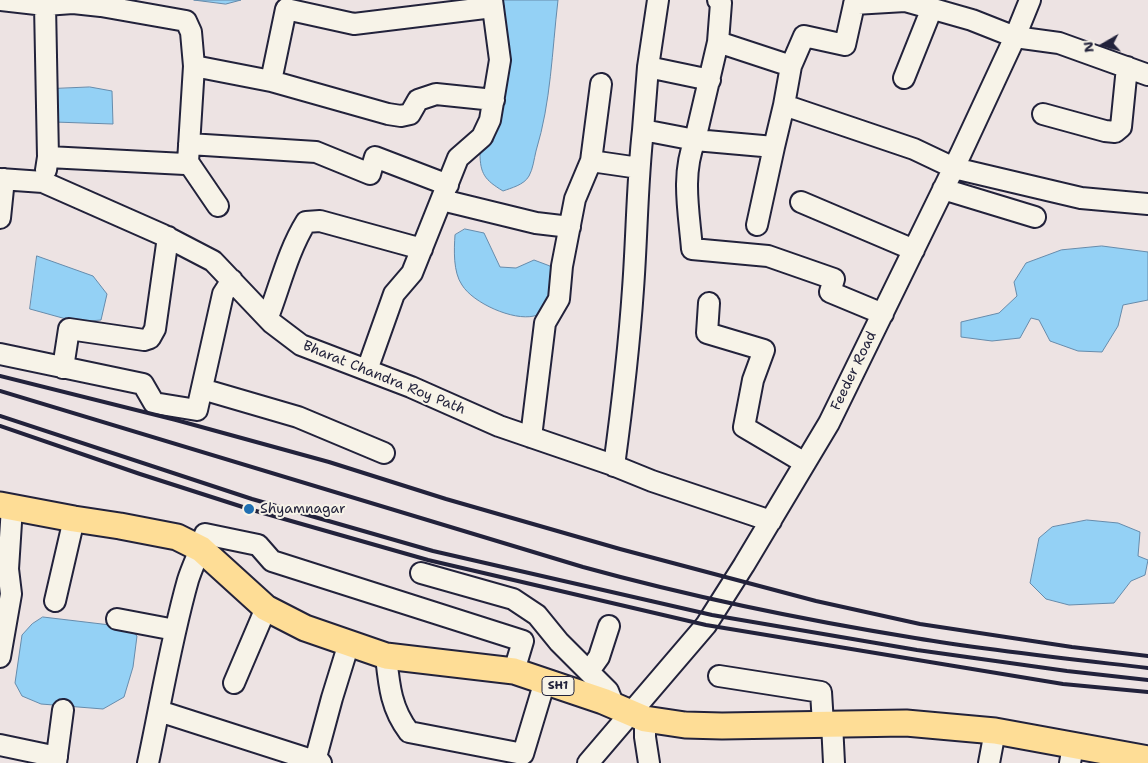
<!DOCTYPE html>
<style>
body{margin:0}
#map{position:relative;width:1148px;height:763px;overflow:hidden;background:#ede3e3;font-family:"Shantell Sans",sans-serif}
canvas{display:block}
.north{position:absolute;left:1078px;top:20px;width:50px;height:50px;-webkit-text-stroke:4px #f7f3e8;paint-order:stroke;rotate:262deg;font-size:14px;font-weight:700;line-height:20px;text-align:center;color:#22223b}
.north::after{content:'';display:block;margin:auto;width:18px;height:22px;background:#22223b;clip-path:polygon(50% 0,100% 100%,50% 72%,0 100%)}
</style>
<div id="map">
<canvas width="1148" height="763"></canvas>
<div class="north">N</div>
</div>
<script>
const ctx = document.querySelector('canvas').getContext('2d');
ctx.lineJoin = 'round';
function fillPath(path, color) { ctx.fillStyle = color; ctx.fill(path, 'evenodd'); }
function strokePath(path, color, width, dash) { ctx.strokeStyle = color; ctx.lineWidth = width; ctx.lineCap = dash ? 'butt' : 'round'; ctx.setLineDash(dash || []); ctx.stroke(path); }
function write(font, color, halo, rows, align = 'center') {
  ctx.font = font + ' "Shantell Sans",sans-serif'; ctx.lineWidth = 4; ctx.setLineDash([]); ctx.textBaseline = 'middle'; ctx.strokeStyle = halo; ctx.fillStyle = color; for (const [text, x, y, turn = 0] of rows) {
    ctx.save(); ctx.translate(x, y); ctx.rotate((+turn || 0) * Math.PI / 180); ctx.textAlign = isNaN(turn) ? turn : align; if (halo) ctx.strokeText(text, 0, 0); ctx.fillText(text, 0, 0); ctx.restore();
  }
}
const water = new Path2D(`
 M 194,0 L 241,0 L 226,4 Z
 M 496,0 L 558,0 C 552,51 551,102 536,151 C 534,159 533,169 529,176 C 524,185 511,188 503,191 C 485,180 480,174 480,153 L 493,142 L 498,121 Z
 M 90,87 L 112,91 L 113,124 L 54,122 L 51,89 Z
 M 465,229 L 484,233 L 500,267 L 516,268 L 534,260 L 550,266 L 554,276 L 551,307 C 546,310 539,315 534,316 C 513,321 473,303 462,285 C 453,272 454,250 455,235 Z
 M 1102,246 L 1148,252 L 1148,300 L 1123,305 L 1118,326 L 1102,352 L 1078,351 L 1050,341 L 1039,320 L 1031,318 L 1020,338 L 992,341 L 961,337 L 961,322 L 999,313 L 1017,296 L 1014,282 L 1026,263 L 1061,250 Z
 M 37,256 L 93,276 L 107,294 L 101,320 L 77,322 L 30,309 Z
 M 1087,520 L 1118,523 L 1140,532 L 1138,556 L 1148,560 L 1145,575 L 1131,581 L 1114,603 L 1069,605 L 1046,599 L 1030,583 L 1039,538 L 1052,527 Z
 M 43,617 L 127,627 L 137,636 L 133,667 L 124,697 L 103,709 L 41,704 L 22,696 L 15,683 L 22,635 L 32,624 Z`);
fillPath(water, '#94d1f5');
strokePath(water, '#668bab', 1);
const minor = new Path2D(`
 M 0,0 L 45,5
 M 658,0 L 648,67 L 710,80
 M 855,0 L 845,45 L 804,36 L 791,66 L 784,105 L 774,147 L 695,140 C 681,175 689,212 692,249 L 768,256 L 834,279 L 830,292 L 883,314
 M 854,4 L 905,1 L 972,20 L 1015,37 L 1059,43 L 1148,75
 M 718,42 L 791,66
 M 904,78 L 932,8
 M 271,81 L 388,114 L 401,116 L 410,114 L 418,100 L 436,94 L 494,100
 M 784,105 L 914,149 L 954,168 L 1081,198 L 1148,204
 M 1043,114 L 1105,131 L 1115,132 L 1121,127 L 1127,67
 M 643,130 L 648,67
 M 189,144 L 316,152 L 370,174 L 375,157 L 448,185
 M 48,157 L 185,164 L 188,162 L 194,66 L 271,81 L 286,9 L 354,24 L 493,7
 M 591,161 L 639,168
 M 188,162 L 218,206
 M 46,170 L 48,157 L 45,5 L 73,3 L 101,6 L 186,21 L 191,32 L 194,66
 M 0,179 L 43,182 L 163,235 L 213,261 L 272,323 L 301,345 L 411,387 L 499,426 L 610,464 L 652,481 L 771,521
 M 943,189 L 1035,217
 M 442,200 L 536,223 L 570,227
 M 801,202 L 914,250
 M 0,218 L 4,179
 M 757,225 L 774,147
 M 709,303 L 707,333 L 764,350 L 753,380 L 744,427 L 805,463
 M 268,317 C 280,286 288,251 306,222 L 320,221 L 422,249
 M 0,354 L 143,384 L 154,403 L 197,410 L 223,294 L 232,280
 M 63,368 L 69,329 L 144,340 L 150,338 L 155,329 L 168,237
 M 367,370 L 394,294 L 412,273 L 458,158 L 482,137 L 490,120 L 500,60 L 492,0
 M 202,389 L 298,417 L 384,453
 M 531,437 L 545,323 L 559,299 L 562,266 L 575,199 L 591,161 L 601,84
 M 614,466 C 622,407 629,348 633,289 C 637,236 637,183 643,130 L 695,140 L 718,42 L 721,3 L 718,0
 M 421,573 L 513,599 L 537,615 L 559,642 L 608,691 L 614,706
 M 55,601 L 74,519
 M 117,619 L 175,630
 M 386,656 C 389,685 391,709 409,732 L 523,754 L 545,681
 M 0,657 L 11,594 L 8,569 L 12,507
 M 589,671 L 599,657 L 609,626
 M 719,676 L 821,692 L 823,724
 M 234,683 L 266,608
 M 159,711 L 321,763
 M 645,719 L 645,737 L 649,763
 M 832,723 L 834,763
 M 0,745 L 57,757
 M 315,761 L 332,698 L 349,643
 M 56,763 L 63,710
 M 148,763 C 161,702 171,640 188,580 C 193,564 201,550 205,534 L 258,545 L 272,561 L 523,641 L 514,671
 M 588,763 L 706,625 L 744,565 L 829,423 L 961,153 L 1015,37 L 1030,0
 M 989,763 L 995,731
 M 1070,763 L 1073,746`);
const major = new Path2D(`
 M 0,505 L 74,519 L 120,526 L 177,537 L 201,549 L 266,608 L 305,628 L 386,656 L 514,671 L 603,701 L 645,719 L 685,725 L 722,726 L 906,723 L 995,731 L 1148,759`);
strokePath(minor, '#22223b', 24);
strokePath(major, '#22223b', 29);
strokePath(minor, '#f7f3e8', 20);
strokePath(major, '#fedd96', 25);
strokePath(new Path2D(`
 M 0,376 L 176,420 L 329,462 L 446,499 L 620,549 L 816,601 L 920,624 L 1072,647 L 1148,656
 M 0,391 L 583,567 C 692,597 804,620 915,638 C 992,651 1070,659 1148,668
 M 0,416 L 252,499 L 433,551 L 712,615 L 917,650 L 1067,671 L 1148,680
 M 0,426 L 140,474 L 249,509 L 428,560 L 706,625 L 1063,684 L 1148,692`), '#22223b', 4);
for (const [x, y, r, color] of [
 [249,509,6,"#1f6fb2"]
]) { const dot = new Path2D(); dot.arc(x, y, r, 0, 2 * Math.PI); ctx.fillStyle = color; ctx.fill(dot); strokePath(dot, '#f7f3e8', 2); }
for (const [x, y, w] of [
 [558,686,32]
]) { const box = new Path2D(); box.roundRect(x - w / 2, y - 9.5, w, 19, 4); ctx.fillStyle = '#f7f3e8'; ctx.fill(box); strokePath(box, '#22223b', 1); }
write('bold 12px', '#22223b', null, [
 ["SH1",558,686]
]);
write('14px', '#22223b', '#f7f3e8', [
 ["Feeder Road",854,371,-64],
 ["Bharat Chandra Roy Path",384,378,22]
]);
write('14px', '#22223b', '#f7f3e8', [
 ["Shyamnagar",260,509]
], 'left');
</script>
